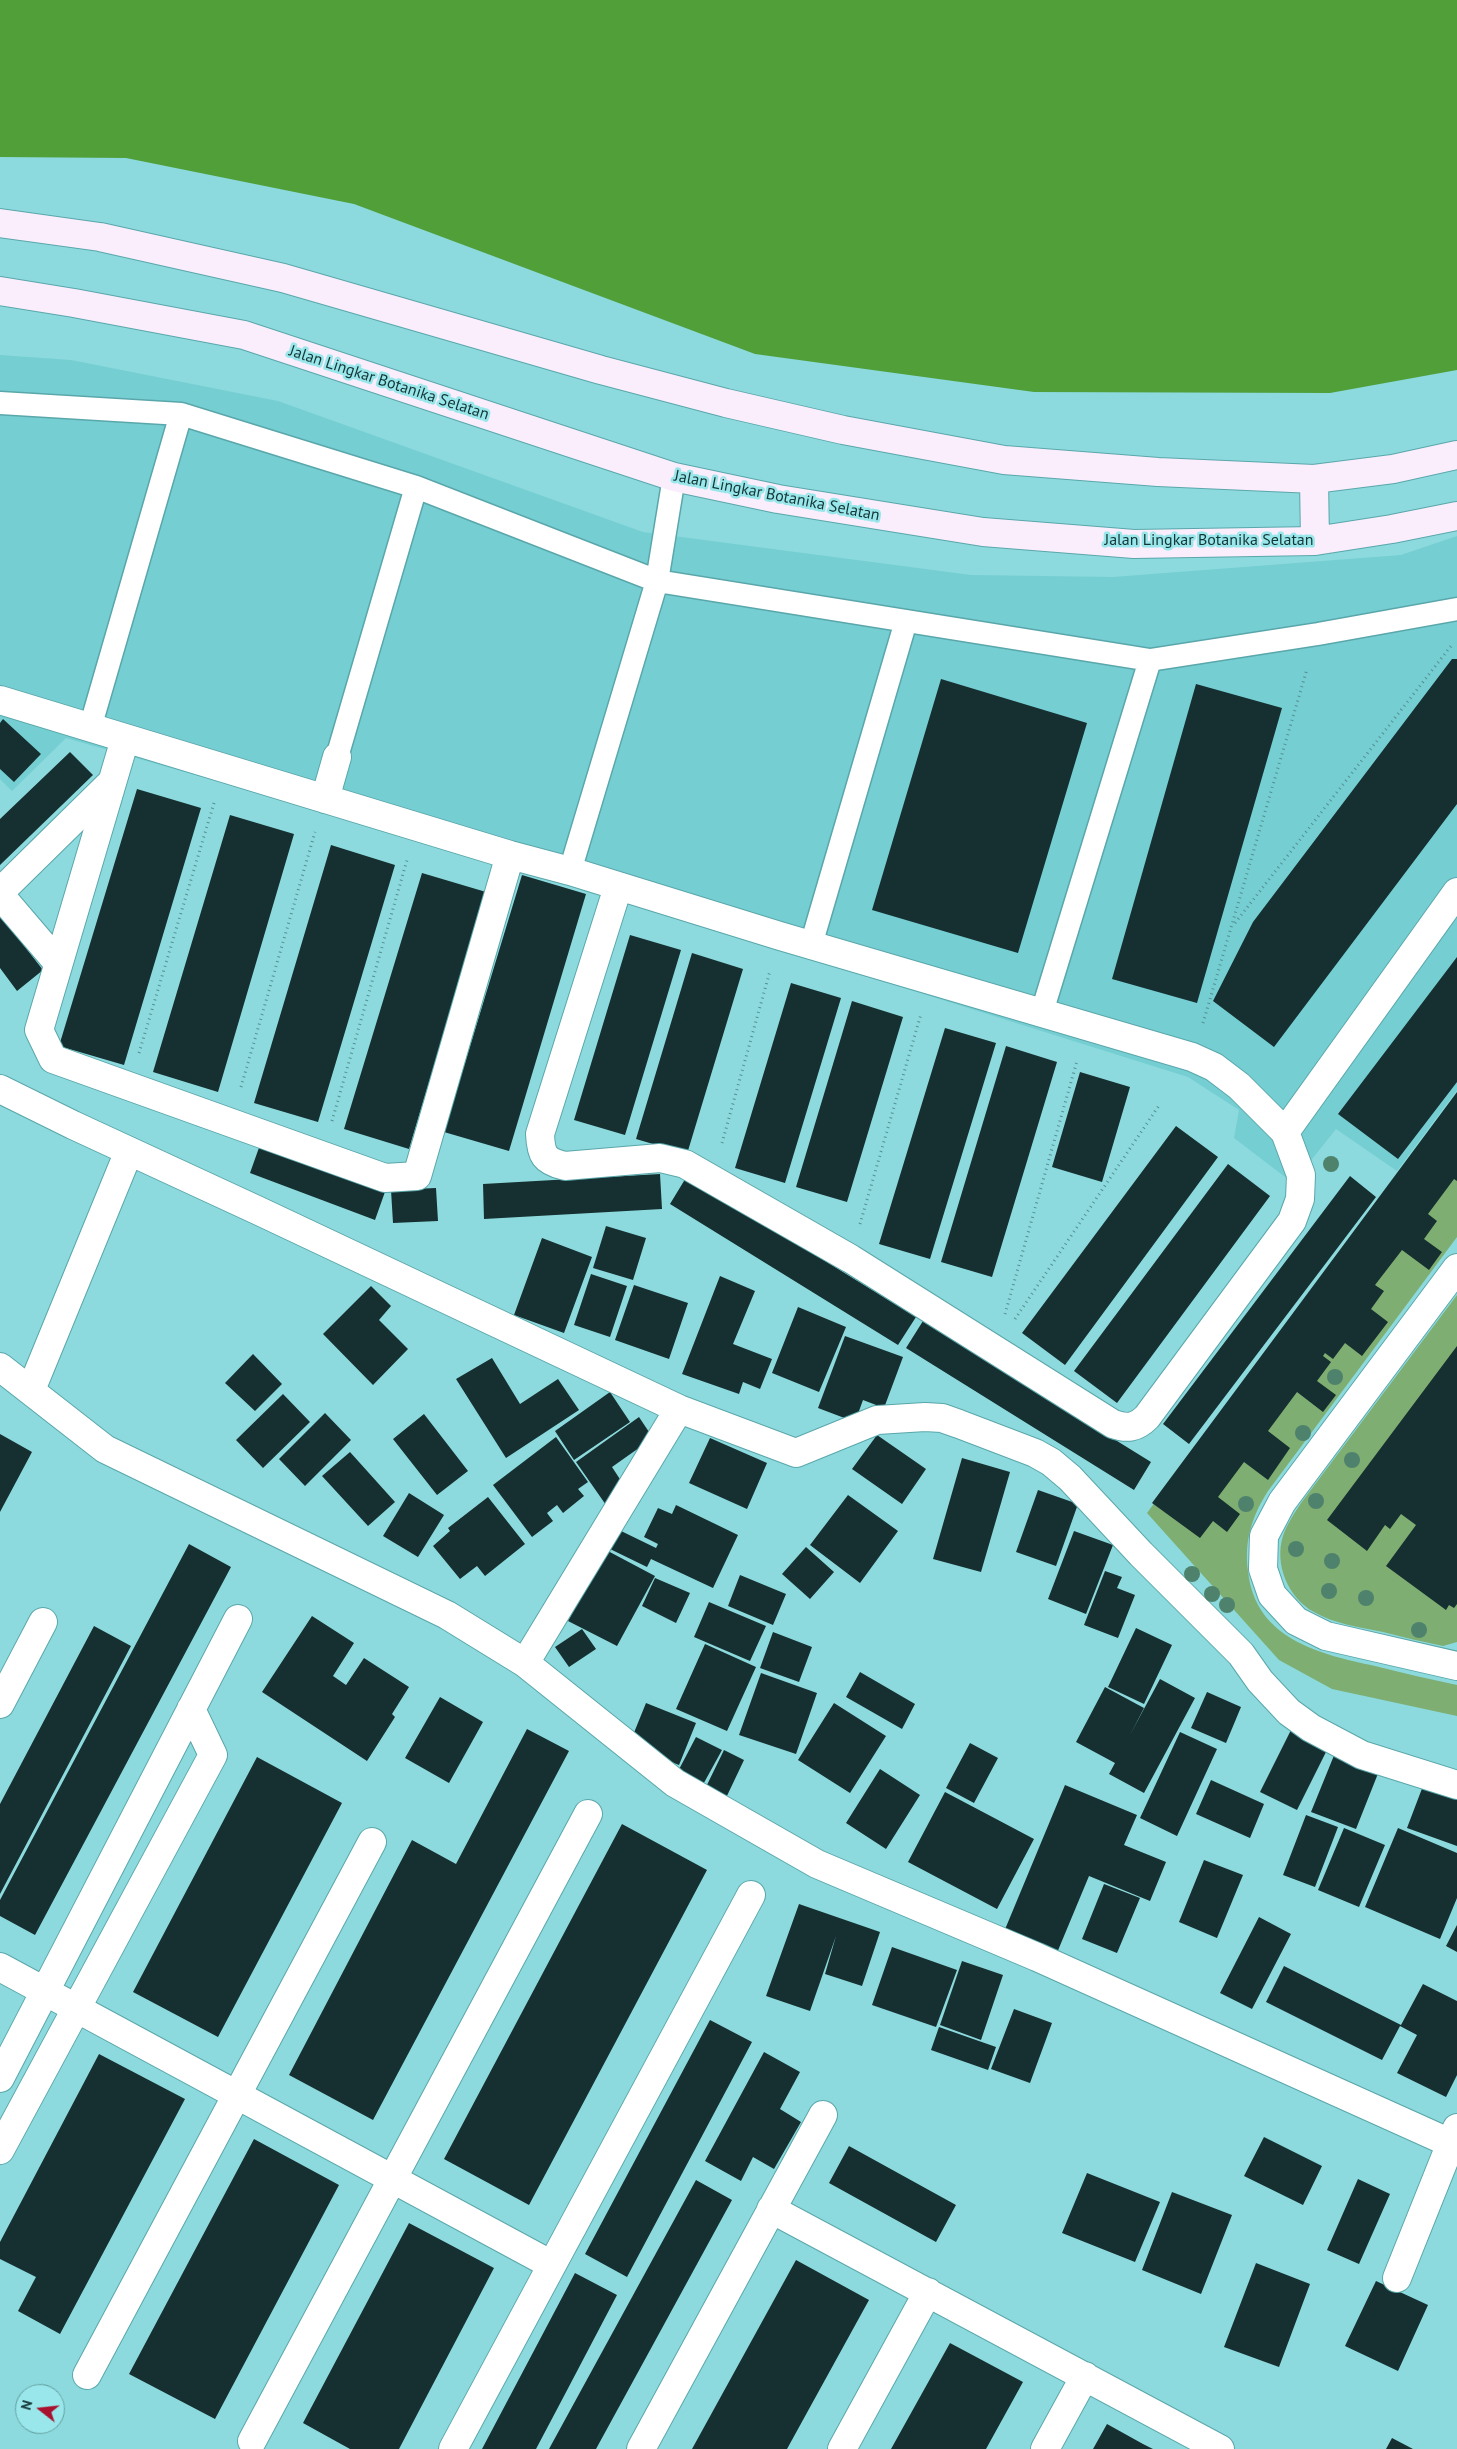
<!DOCTYPE html>
<style>
body{margin:0}
#map{position:relative;width:1457px;height:2449px;overflow:hidden;background:#8cdadd;font-family:"PT Sans",sans-serif}
canvas{display:block}
.north{position:absolute;left:15px;top:2384px;width:50px;height:50px;box-sizing:border-box;background:#99e7ea;border:1px solid #64a0a2;border-radius:50%;rotate:286deg;font-size:14px;font-weight:700;line-height:20px;text-align:center;color:#153637}
.north::after{content:'';display:block;margin:auto;width:18px;height:22px;background:#a9112f;clip-path:polygon(50% 0,100% 100%,50% 72%,0 100%)}
</style>
<div id="map">
<canvas width="1457" height="2449"></canvas>
<div class="north">N</div>
</div>
<script>
const ctx = document.querySelector('canvas').getContext('2d');
ctx.lineJoin = 'round';
function fillPath(path, color) { ctx.fillStyle = color; ctx.fill(path, 'evenodd'); }
function strokePath(path, color, width, dash) { ctx.strokeStyle = color; ctx.lineWidth = width; ctx.lineCap = dash ? 'butt' : 'round'; ctx.setLineDash(dash || []); ctx.stroke(path); }
function write(font, color, halo, rows, align = 'center') {
  ctx.font = font + ' "PT Sans",sans-serif'; ctx.lineWidth = 5; ctx.setLineDash([]); ctx.textBaseline = 'middle'; ctx.strokeStyle = halo; ctx.fillStyle = color; for (const [text, x, y, turn = 0] of rows) {
    ctx.save(); ctx.translate(x, y); ctx.rotate((+turn || 0) * Math.PI / 180); ctx.textAlign = isNaN(turn) ? turn : align; if (halo) ctx.strokeText(text, 0, 0); ctx.fillText(text, 0, 0); ctx.restore();
  }
}
fillPath(new Path2D(`
 M 0,355 L 71,360 L 278,401 L 643,532 L 971,575 L 1113,577 L 1401,555 L 1457,536 L 1457,1090 L 1397,1171 L 1336,1129 L 1293,1183 L 1234,1138 L 1239,1110 L 1188,1077 L 554,878 L 66,738 L 12,791 L 0,779 Z`), '#75ced2');
fillPath(new Path2D(`
 M 1457,1093 L 1457,1237 L 1268,1491 C 1252,1516 1244,1541 1248,1571 C 1255,1639 1319,1654 1375,1666 C 1402,1673 1430,1679 1457,1685 L 1457,1716 L 1332,1689 L 1279,1660 L 1147,1513 Z
 M 1457,1295 L 1457,1642 L 1443,1646 C 1423,1642 1403,1637 1383,1632 C 1360,1627 1334,1624 1314,1612 C 1288,1598 1274,1564 1283,1536 C 1287,1524 1294,1514 1301,1503 Z`), '#7eae71');
fillPath(new Path2D(`
 M 0,0 L 1457,0 L 1457,370 L 1330,393 L 1034,392 L 755,354 L 354,204 L 126,158 L 0,157 Z`), '#519f39');
fillPath(new Path2D(`
 M 1452,659 L 1457,659 L 1457,804 L 1274,1047 L 1213,1001 L 1253,922 Z
 M 941,679 L 1087,723 L 1018,953 L 872,910 Z
 M 1196,684 L 1282,708 L 1197,1003 L 1112,979 Z
 M 3,719 L 41,754 L 14,782 L 0,769 L 0,723 Z
 M 70,752 L 93,775 L 0,865 L 0,819 Z
 M 137,789 L 201,808 L 124,1065 L 59,1046 Z
 M 230,815 L 294,834 L 218,1092 L 153,1072 Z
 M 331,845 L 395,865 L 318,1122 L 254,1103 Z
 M 422,873 L 486,892 L 409,1149 L 344,1129 Z
 M 522,875 L 586,894 L 509,1151 L 444,1132 Z
 M 0,915 L 43,970 L 17,991 L 0,968 Z
 M 630,935 L 681,950 L 625,1135 L 574,1120 Z
 M 692,953 L 743,969 L 687,1154 L 636,1139 Z
 M 1457,957 L 1457,1082 L 1398,1159 L 1338,1114 Z
 M 791,983 L 841,998 L 785,1183 L 735,1168 Z
 M 852,1001 L 903,1017 L 847,1202 L 796,1187 Z
 M 945,1028 L 996,1043 L 930,1259 L 879,1244 Z
 M 1006,1046 L 1057,1062 L 992,1277 L 941,1262 Z
 M 1080,1072 L 1130,1087 L 1102,1182 L 1052,1167 Z
 M 1457,1092 L 1457,1181 L 1454,1179 L 1428,1214 L 1437,1221 L 1424,1239 L 1442,1252 L 1429,1270 L 1402,1250 L 1375,1285 L 1384,1291 L 1371,1309 L 1388,1322 L 1362,1356 L 1345,1343 L 1333,1359 L 1325,1353 L 1323,1356 L 1331,1362 L 1317,1381 L 1336,1395 L 1323,1412 L 1297,1392 L 1268,1431 L 1290,1448 L 1268,1480 L 1244,1462 L 1218,1497 L 1240,1514 L 1227,1532 L 1213,1521 L 1200,1538 L 1152,1503 Z
 M 1176,1126 L 1218,1157 L 1065,1365 L 1022,1333 Z
 M 261,1142 L 386,1189 L 375,1220 L 250,1173 Z
 M 1228,1164 L 1270,1196 L 1117,1403 L 1074,1371 Z
 M 660,1174 L 662,1209 L 484,1219 L 483,1184 Z
 M 687,1176 L 916,1317 L 898,1345 L 670,1204 Z
 M 1350,1176 L 1376,1197 L 1189,1444 L 1163,1424 Z
 M 436,1188 L 438,1221 L 393,1223 L 391,1190 Z
 M 606,1226 L 646,1238 L 633,1280 L 593,1268 Z
 M 542,1238 L 592,1257 L 564,1333 L 514,1315 Z
 M 591,1274 L 627,1286 L 610,1337 L 574,1325 Z
 M 720,1276 L 755,1291 L 733,1344 L 772,1359 L 760,1389 L 743,1382 L 739,1394 L 682,1374 Z
 M 634,1285 L 688,1303 L 669,1359 L 615,1340 Z
 M 371,1286 L 391,1306 L 379,1320 L 408,1349 L 373,1385 L 323,1334 Z
 M 798,1307 L 846,1327 L 819,1392 L 772,1373 Z
 M 923,1321 L 1151,1462 L 1134,1490 L 906,1348 Z
 M 845,1336 L 903,1357 L 884,1408 L 863,1400 L 855,1422 L 818,1408 Z
 M 1457,1346 L 1457,1604 L 1454,1608 L 1449,1605 L 1446,1610 L 1386,1566 L 1416,1525 L 1401,1514 L 1390,1529 L 1385,1525 L 1367,1551 L 1327,1520 Z
 M 253,1354 L 282,1384 L 255,1411 L 225,1383 Z
 M 492,1358 L 520,1404 L 558,1379 L 579,1410 L 506,1458 L 456,1379 Z
 M 610,1392 L 630,1422 L 574,1460 L 555,1431 Z
 M 283,1394 L 310,1422 L 263,1468 L 236,1440 Z
 M 325,1413 L 351,1440 L 305,1486 L 279,1459 Z
 M 424,1414 L 468,1471 L 437,1495 L 393,1439 Z
 M 639,1417 L 653,1438 L 612,1467 L 627,1490 L 606,1505 L 576,1462 Z
 M 0,1434 L 32,1452 L 0,1512 Z
 M 877,1435 L 926,1469 L 902,1504 L 852,1469 Z
 M 556,1437 L 588,1482 L 578,1489 L 584,1496 L 563,1513 L 557,1505 L 547,1513 L 553,1521 L 532,1537 L 493,1485 Z
 M 710,1438 L 767,1463 L 747,1509 L 689,1483 Z
 M 350,1452 L 395,1502 L 368,1526 L 322,1476 Z
 M 962,1458 L 1010,1472 L 981,1572 L 933,1559 Z
 M 1038,1490 L 1078,1504 L 1056,1566 L 1016,1552 Z
 M 409,1493 L 444,1515 L 418,1557 L 383,1536 Z
 M 848,1495 L 898,1531 L 860,1583 L 810,1545 Z
 M 488,1497 L 525,1544 L 485,1576 L 477,1566 L 460,1579 L 433,1546 L 450,1531 L 448,1528 Z
 M 676,1505 L 738,1535 L 713,1588 L 651,1559 L 647,1567 L 610,1549 L 619,1530 L 656,1548 L 658,1544 L 644,1537 L 658,1508 L 672,1514 Z
 M 1074,1531 L 1113,1545 L 1086,1614 L 1048,1599 Z
 M 189,1544 L 231,1567 L 35,1935 L 0,1916 L 0,1900 Z
 M 806,1547 L 834,1572 L 810,1599 L 782,1574 Z
 M 606,1550 L 655,1576 L 617,1646 L 568,1621 Z
 M 1105,1571 L 1122,1577 L 1117,1588 L 1135,1595 L 1118,1638 L 1084,1625 Z
 M 740,1575 L 786,1594 L 773,1625 L 728,1606 Z
 M 655,1578 L 690,1593 L 676,1623 L 642,1606 Z
 M 709,1602 L 766,1626 L 750,1661 L 694,1637 Z
 M 312,1616 L 354,1643 L 333,1676 L 346,1685 L 364,1658 L 409,1687 L 392,1714 L 395,1717 L 367,1761 L 262,1692 Z
 M 94,1626 L 131,1646 L 0,1894 L 0,1804 Z
 M 1136,1628 L 1172,1645 L 1144,1704 L 1108,1687 Z
 M 582,1629 L 596,1649 L 569,1667 L 555,1647 Z
 M 773,1632 L 812,1647 L 799,1682 L 760,1668 Z
 M 705,1644 L 756,1667 L 727,1731 L 676,1709 Z
 M 860,1672 L 915,1704 L 902,1729 L 846,1697 Z
 M 761,1673 L 817,1693 L 796,1754 L 739,1735 Z
 M 1160,1679 L 1195,1698 L 1144,1793 L 1109,1774 L 1115,1763 L 1076,1742 L 1105,1687 L 1144,1708 L 1130,1735 Z
 M 1207,1692 L 1241,1707 L 1226,1743 L 1191,1728 Z
 M 440,1697 L 483,1722 L 449,1783 L 405,1758 Z
 M 646,1703 L 696,1723 L 679,1765 L 629,1745 Z
 M 834,1703 L 886,1736 L 850,1793 L 798,1760 Z
 M 1293,1726 L 1330,1744 L 1297,1810 L 1260,1792 Z
 M 527,1729 L 569,1751 L 373,2120 L 289,2075 L 412,1840 L 456,1864 Z
 M 1180,1732 L 1217,1749 L 1177,1836 L 1140,1818 Z
 M 696,1737 L 722,1750 L 700,1790 L 675,1777 Z
 M 970,1743 L 998,1758 L 974,1803 L 946,1788 Z
 M 724,1750 L 744,1760 L 725,1800 L 705,1789 Z
 M 1335,1753 L 1379,1771 L 1356,1829 L 1311,1812 Z
 M 257,1757 L 342,1803 L 218,2037 L 133,1992 Z
 M 880,1769 L 920,1795 L 886,1849 L 846,1823 Z
 M 1426,1778 L 1457,1789 L 1457,1846 L 1407,1828 Z
 M 1211,1780 L 1264,1804 L 1250,1838 L 1196,1814 Z
 M 1065,1785 L 1137,1815 L 1124,1845 L 1166,1862 L 1150,1901 L 1089,1876 L 1054,1960 L 1001,1939 Z
 M 945,1792 L 1034,1839 L 997,1909 L 908,1862 Z
 M 1306,1815 L 1338,1827 L 1315,1887 L 1283,1875 Z
 M 622,1824 L 707,1870 L 529,2205 L 444,2159 Z
 M 1344,1828 L 1385,1845 L 1359,1907 L 1318,1890 Z
 M 1398,1828 L 1457,1853 L 1457,1898 L 1440,1939 L 1365,1907 Z
 M 1204,1860 L 1243,1875 L 1217,1938 L 1179,1922 Z
 M 1104,1884 L 1140,1898 L 1117,1953 L 1082,1939 Z
 M 799,1904 L 880,1932 L 862,1986 L 825,1974 L 836,1936 L 810,2011 L 766,1996 Z
 M 1259,1917 L 1291,1934 L 1252,2009 L 1220,1993 Z
 M 1457,1925 L 1457,1952 L 1446,1946 Z
 M 892,1947 L 957,1970 L 936,2027 L 872,2005 Z
 M 962,1961 L 1003,1975 L 981,2040 L 940,2025 Z
 M 1284,1966 L 1401,2025 L 1423,1984 L 1457,2001 L 1457,2075 L 1446,2097 L 1397,2073 L 1417,2035 L 1400,2026 L 1382,2060 L 1266,2002 Z
 M 1014,2009 L 1052,2023 L 1030,2083 L 991,2069 Z
 M 710,2020 L 752,2042 L 627,2277 L 585,2254 Z
 M 939,2027 L 996,2047 L 988,2070 L 931,2050 Z
 M 764,2052 L 800,2072 L 780,2109 L 801,2122 L 774,2169 L 753,2157 L 741,2181 L 705,2161 Z
 M 99,2054 L 185,2099 L 60,2334 L 18,2311 L 36,2277 L 0,2259 L 0,2242 Z
 M 1264,2137 L 1322,2166 L 1303,2205 L 1244,2176 Z
 M 254,2139 L 339,2185 L 215,2419 L 129,2374 Z
 M 849,2146 L 956,2205 L 936,2242 L 829,2183 Z
 M 1087,2173 L 1160,2202 L 1135,2262 L 1062,2233 Z
 M 1358,2179 L 1390,2194 L 1359,2264 L 1327,2250 Z
 M 696,2180 L 732,2200 L 643,2363 L 596,2449 L 549,2449 Z
 M 1172,2192 L 1232,2215 L 1201,2294 L 1142,2270 Z
 M 409,2223 L 494,2268 L 399,2449 L 350,2449 L 303,2423 Z
 M 796,2260 L 869,2300 L 809,2409 L 787,2449 L 692,2449 Z
 M 1256,2263 L 1310,2284 L 1279,2367 L 1224,2347 Z
 M 575,2273 L 617,2295 L 564,2396 L 536,2449 L 482,2449 Z
 M 1376,2281 L 1428,2305 L 1398,2371 L 1345,2346 Z
 M 950,2343 L 1023,2382 L 986,2449 L 891,2449 Z
 M 1107,2424 L 1143,2444 L 1153,2449 L 1093,2449 Z
 M 1392,2438 L 1413,2449 L 1386,2449 Z`), '#162f30');
const lane = new Path2D(`
 M 0,403 L 181,414 L 416,487 L 657,581 L 1150,660 L 1318,634 L 1457,609
 M 90,728 L 181,414
 M 337,757 L 416,487
 M 570,871 L 657,581 L 674,477
 M 811,945 L 906,621
 M 1042,1012 L 1150,660`);
const street = new Path2D(`
 M 0,700 L 510,855 L 570,871 L 780,936 L 1192,1057 L 1214,1067 L 1239,1086 L 1285,1132 L 1301,1175 L 1300,1199 L 1292,1221 L 1147,1417 C 1136,1428 1127,1429 1113,1424 L 851,1259 L 685,1164 L 660,1158 L 565,1166 C 544,1161 541,1155 540,1134 L 618,887
 M 125,739 L 39,1030 L 53,1059 L 385,1178 L 417,1176 L 510,855
 M 325,799 L 337,757
 M 0,892 L 111,783
 M 0,895 L 58,963
 M 0,1089 L 73,1125 L 259,1211 L 679,1409 L 525,1663
 M 1285,1132 L 1457,892
 M 1457,1268 L 1282,1502 L 1264,1536 L 1263,1569 L 1272,1595 L 1296,1621 L 1326,1636 L 1457,1666
 M 0,1367 L 105,1449 L 447,1615 L 525,1663 L 675,1783 L 817,1864 L 1037,1957 L 1457,2146
 M 31,1390 L 129,1151
 M 679,1409 L 796,1453 L 877,1420 L 925,1417 L 942,1418 L 959,1424 L 1035,1453 L 1051,1462 L 1070,1478 L 1141,1554 L 1241,1654 L 1260,1681 L 1289,1712 L 1311,1728 L 1362,1755 L 1457,1785
 M 0,1704 L 43,1622
 M 0,1967 L 552,2265
 M 0,2078 L 238,1619
 M 0,2150 L 213,1755 L 191,1709
 M 771,2209 L 1220,2449
 M 1397,2278 L 1457,2128
 M 87,2375 L 372,1842
 M 252,2441 L 588,1814
 M 453,2449 L 751,1895
 M 641,2449 L 823,2115
 M 842,2449 L 928,2292
 M 1045,2449 L 1085,2376`);
const secondary = new Path2D(`
 M 0,223 L 100,237 L 283,278 L 601,370 L 726,403 L 843,430 L 1004,460 L 1158,472 L 1314,479 L 1393,469 L 1457,455
 M 0,291 L 74,303 L 244,335 L 674,477 L 778,499 L 983,532 L 1134,544 L 1315,541 L 1392,529 L 1457,516
 M 1314,479 L 1315,541`);
strokePath(lane, '#5aa7ab', 25);
strokePath(street, '#5aa7ab', 30);
strokePath(secondary, '#5aa7ab', 30);
strokePath(new Path2D(`
 M 1235,923 L 1451,646
 M 1203,1023 L 1307,669
 M 139,1053 L 214,803
 M 241,1087 L 315,832
 M 332,1121 L 407,860
 M 722,1143 L 770,971
 M 860,1224 L 921,1014
 M 1005,1314 L 1077,1061
 M 1015,1319 L 1160,1104`), '#558f91', 3, [1, 4]);
strokePath(lane, '#fff', 22);
strokePath(street, '#fff', 28);
strokePath(secondary, '#faeefd', 28);
ctx.fillStyle = '#4e826d';
for (const [x, y] of [
 [1331,1164],
 [1335,1377],
 [1303,1433],
 [1352,1460],
 [1316,1501],
 [1246,1504],
 [1296,1549],
 [1332,1561],
 [1192,1574],
 [1329,1591],
 [1212,1594],
 [1366,1598],
 [1227,1605],
 [1419,1630]
]) { ctx.beginPath(); ctx.arc(x, y, 8, 0, 2 * Math.PI); ctx.fill(); }
write('16px', '#153637', '#99e7ea', [
 ["Jalan Lingkar Botanika Selatan",389,383,18],
 ["Jalan Lingkar Botanika Selatan",777,496,11],
 ["Jalan Lingkar Botanika Selatan",1209,540]
]);
</script>
